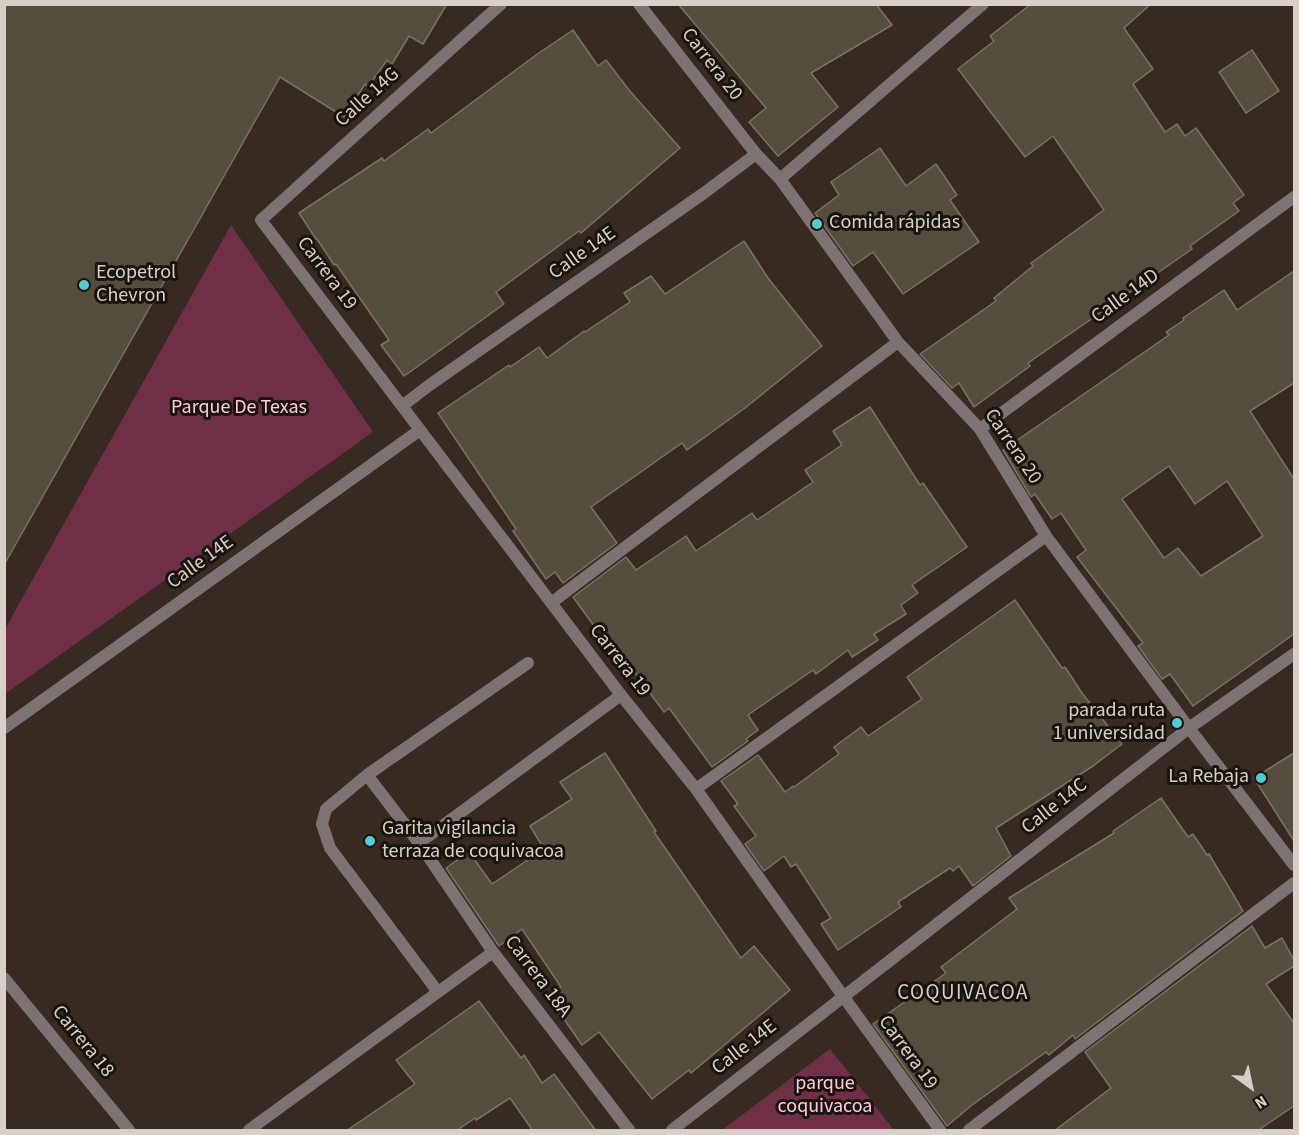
<!DOCTYPE html>
<meta charset="utf-8">
<style>
body{margin:0}
#map{position:relative;width:1299px;height:1135px;overflow:hidden;background:#382a20;font-family:"Source Sans 3",sans-serif}
canvas{display:block}
.frame{position:absolute;inset:0;border:6px solid #d9cfc9;pointer-events:none}
.north{position:absolute;left:1221px;top:1057px;width:60px;height:60px;-webkit-text-stroke:4px #1a140f;paint-order:stroke;rotate:147deg;font-size:16px;font-weight:700;line-height:24px;text-align:center;color:#d9cfc9}
.north::after{content:'';display:block;margin:auto;width:21px;height:27px;background:#d9cfc9;clip-path:polygon(50% 0,100% 100%,50% 72%,0 100%)}
</style>
<div id="map">
<canvas width="1299" height="1135"></canvas>
<div class="frame"></div>
<div class="north">N</div>
</div>
<script>
const ctx = document.querySelector('canvas').getContext('2d');
ctx.lineJoin = 'round';
function fillPath(path, color) { ctx.fillStyle = color; ctx.fill(path, 'evenodd'); }
function strokePath(path, color, width, dash) { ctx.strokeStyle = color; ctx.lineWidth = width; ctx.lineCap = dash ? 'butt' : 'round'; ctx.setLineDash(dash || []); ctx.stroke(path); }
function write(font, color, halo, rows, align = 'center') {
  ctx.font = font + ' "Source Sans 3",sans-serif'; ctx.lineWidth = 6; ctx.setLineDash([]); ctx.textBaseline = 'middle'; ctx.strokeStyle = halo; ctx.fillStyle = color; for (const [text, x, y, turn = 0] of rows) {
    ctx.save(); ctx.translate(x, y); ctx.rotate((+turn || 0) * Math.PI / 180); ctx.textAlign = isNaN(turn) ? turn : align; if (halo) ctx.strokeText(text, 0, 0); ctx.fillText(text, 0, 0); ctx.restore();
  }
}
fillPath(new Path2D(`
 M 231,225 L 373,432 L 5,694 L 5,629 Z
 M 830,1049 L 894,1130 L 722,1130 Z`), '#6f3047');
const building = new Path2D(`
 M 4,4 L 447,4 L 423,44 L 409,36 L 392,64 L 387,60 L 368,87 L 365,84 L 344,117 L 280,77 L 4,565 Z
 M 678,4 L 876,4 L 892,25 L 811,73 L 838,107 L 778,156 L 749,122 L 766,108 Z
 M 1031,4 L 1151,4 L 1124,28 L 1153,69 L 1133,84 L 1165,132 L 1177,124 L 1185,136 L 1196,128 L 1244,195 L 1233,203 L 1239,211 L 1190,246 L 1192,249 L 1028,363 L 1030,366 L 974,407 L 959,383 L 952,388 L 920,354 L 996,301 L 994,298 L 1033,266 L 1031,263 L 1104,210 L 1053,136 L 1025,157 L 958,69 L 994,41 L 990,36 Z
 M 573,30 L 598,66 L 606,60 L 629,90 L 680,148 L 581,233 L 579,231 L 496,292 L 504,304 L 410,372 L 404,376 L 381,345 L 389,340 L 336,264 L 334,265 L 317,239 L 316,239 L 299,213 L 382,158 L 384,161 L 428,129 L 431,133 L 536,55 Z
 M 1252,50 L 1279,91 L 1246,113 L 1219,72 Z
 M 880,148 L 906,186 L 936,164 L 957,195 L 950,200 L 979,242 L 903,294 L 873,252 L 853,266 L 815,213 L 839,195 L 831,182 Z
 M 744,241 L 768,278 L 822,346 L 745,408 L 687,450 L 682,443 L 591,507 L 617,543 L 563,583 L 555,572 L 546,579 L 513,531 L 516,529 L 438,413 L 509,365 L 510,367 L 539,347 L 547,358 L 584,331 L 585,332 L 630,302 L 624,293 L 651,276 L 665,294 Z
 M 1294,271 L 1294,383 L 1250,411 L 1294,479 L 1294,634 L 1193,706 L 1170,674 L 1162,679 L 1138,646 L 1143,643 L 1077,557 L 1086,550 L 1061,513 L 1052,519 L 1035,494 L 1031,497 L 1003,450 L 1169,335 L 1166,332 L 1184,320 L 1183,318 L 1224,290 L 1237,310 ZM 1169,466 L 1195,504 L 1227,481 L 1263,536 L 1201,576 L 1178,548 L 1164,558 L 1122,499 Z
 M 870,407 L 920,485 L 923,483 L 967,547 L 912,585 L 918,593 L 901,605 L 906,614 L 874,634 L 878,640 L 852,657 L 848,650 L 816,674 L 813,670 L 748,715 L 758,730 L 746,739 L 748,741 L 712,767 L 669,708 L 664,712 L 601,627 L 597,630 L 573,597 L 626,557 L 636,570 L 686,536 L 696,551 L 752,513 L 757,520 L 813,482 L 805,470 L 842,445 L 833,431 Z
 M 1015,600 L 1062,668 L 1065,667 L 1082,693 L 1122,744 L 1093,766 L 996,828 L 1011,856 L 973,886 L 959,866 L 953,871 L 950,868 L 898,902 L 901,907 L 838,950 L 821,924 L 831,918 L 796,864 L 791,867 L 784,856 L 764,871 L 745,844 L 756,836 L 734,806 L 738,804 L 721,781 L 758,755 L 785,792 L 793,786 L 794,787 L 839,754 L 834,747 L 861,727 L 868,736 L 922,699 L 907,677 Z
 M 605,753 L 656,831 L 654,832 L 741,958 L 754,946 L 790,990 L 691,1073 L 689,1070 L 652,1099 L 599,1032 L 582,1045 L 548,996 L 561,987 L 522,929 L 499,946 L 446,868 L 469,852 L 492,884 L 544,849 L 530,826 L 572,799 L 560,782 Z
 M 1294,753 L 1294,841 L 1254,778 Z
 M 1161,798 L 1188,837 L 1193,834 L 1207,855 L 1209,854 L 1243,911 L 1075,1039 L 1073,1035 L 1049,1055 L 1046,1052 L 972,1105 L 947,1126 L 873,1024 L 946,973 L 941,967 L 1017,909 L 1009,898 L 1114,833 L 1113,831 Z
 M 1252,926 L 1265,948 L 1282,938 L 1294,960 L 1294,966 L 1266,984 L 1294,1023 L 1294,1106 L 1257,1131 L 1054,1131 L 1111,1088 L 1085,1052 Z
 M 479,1001 L 521,1058 L 524,1055 L 542,1083 L 554,1074 L 596,1131 L 533,1131 L 510,1098 L 476,1120 L 475,1118 L 456,1131 L 346,1131 L 415,1084 L 396,1060 Z`);
fillPath(building, '#554d3d');
strokePath(building, '#7b7362', 1.5);
strokePath(new Path2D(`
 M 367,775 L 326,809 L 322,824 L 330,848 L 438,992
 M 419,843 L 367,775 L 528,663`), '#7d7372', 12);
strokePath(new Path2D(`
 M 501,4 L 261,220 L 621,695 L 696,789 L 843,996 L 940,1130
 M 639,4 L 756,154 L 780,179 L 898,342 L 980,429 L 1046,536 L 1189,728 L 1294,865
 M 780,179 L 983,4
 M 402,406 L 431,384 L 704,193 L 756,154
 M 980,429 L 1294,197
 M 551,603 L 898,342
 M 621,695 L 419,843 L 493,952 L 629,1130
 M 4,728 L 420,430
 M 696,789 L 1046,536
 M 4,978 L 129,1130
 M 249,1130 L 493,952
 M 672,1130 L 1189,728 L 1294,654
 M 969,1130 L 1294,883`), '#7d7372', 12);
for (const [x, y, r, color] of [
 [817,224,6,"#51ccd3"],
 [84,285,6,"#51ccd3"],
 [1177,723,6,"#51ccd3"],
 [1261,778,6,"#51ccd3"],
 [370,841,6,"#51ccd3"]
]) { const dot = new Path2D(); dot.arc(x, y, r, 0, 2 * Math.PI); ctx.fillStyle = color; ctx.fill(dot); strokePath(dot, '#1a140f', 2); }
write('20px', '#d9cfc9', '#1a140f', [
 ["Carrera 20",711,65,52],
 ["Calle 14G",368,98,-42],
 ["Calle 14E",583,254,-35],
 ["Carrera 19",326,274,53],
 ["Calle 14D",1126,297,-36],
 ["Carrera 20",1012,447,56],
 ["Calle 14E",201,563,-36],
 ["Carrera 19",619,661,52],
 ["Calle 14C",1055,807,-38],
 ["Carrera 18A",537,977,53],
 ["Carrera 18",82,1042,51],
 ["Calle 14E",745,1048,-38],
 ["Carrera 19",907,1053,54]
]);
write('20px', '#d9cfc9', '#1a140f', [
 ["Comida rápidas",829,224],
 ["Ecopetrol",96,274],
 ["Chevron",96,297],
 ["parada ruta",1165,712,"right"],
 ["1 universidad",1165,735,"right"],
 ["La Rebaja",1249,778,"right"],
 ["Garita vigilancia",382,830],
 ["terraza de coquivacoa",382,853]
], 'left');
write('20px', '#fecad9', '#1a140f', [
 ["Parque De Texas",239,409],
 ["parque",825,1085],
 ["coquivacoa",825,1108]
]);
ctx.letterSpacing = '1.5px';
write('21px', '#d9cfc9', '#1a140f', [
 ["COQUIVACOA",963,994]
]);
ctx.letterSpacing = '0px';
</script>
